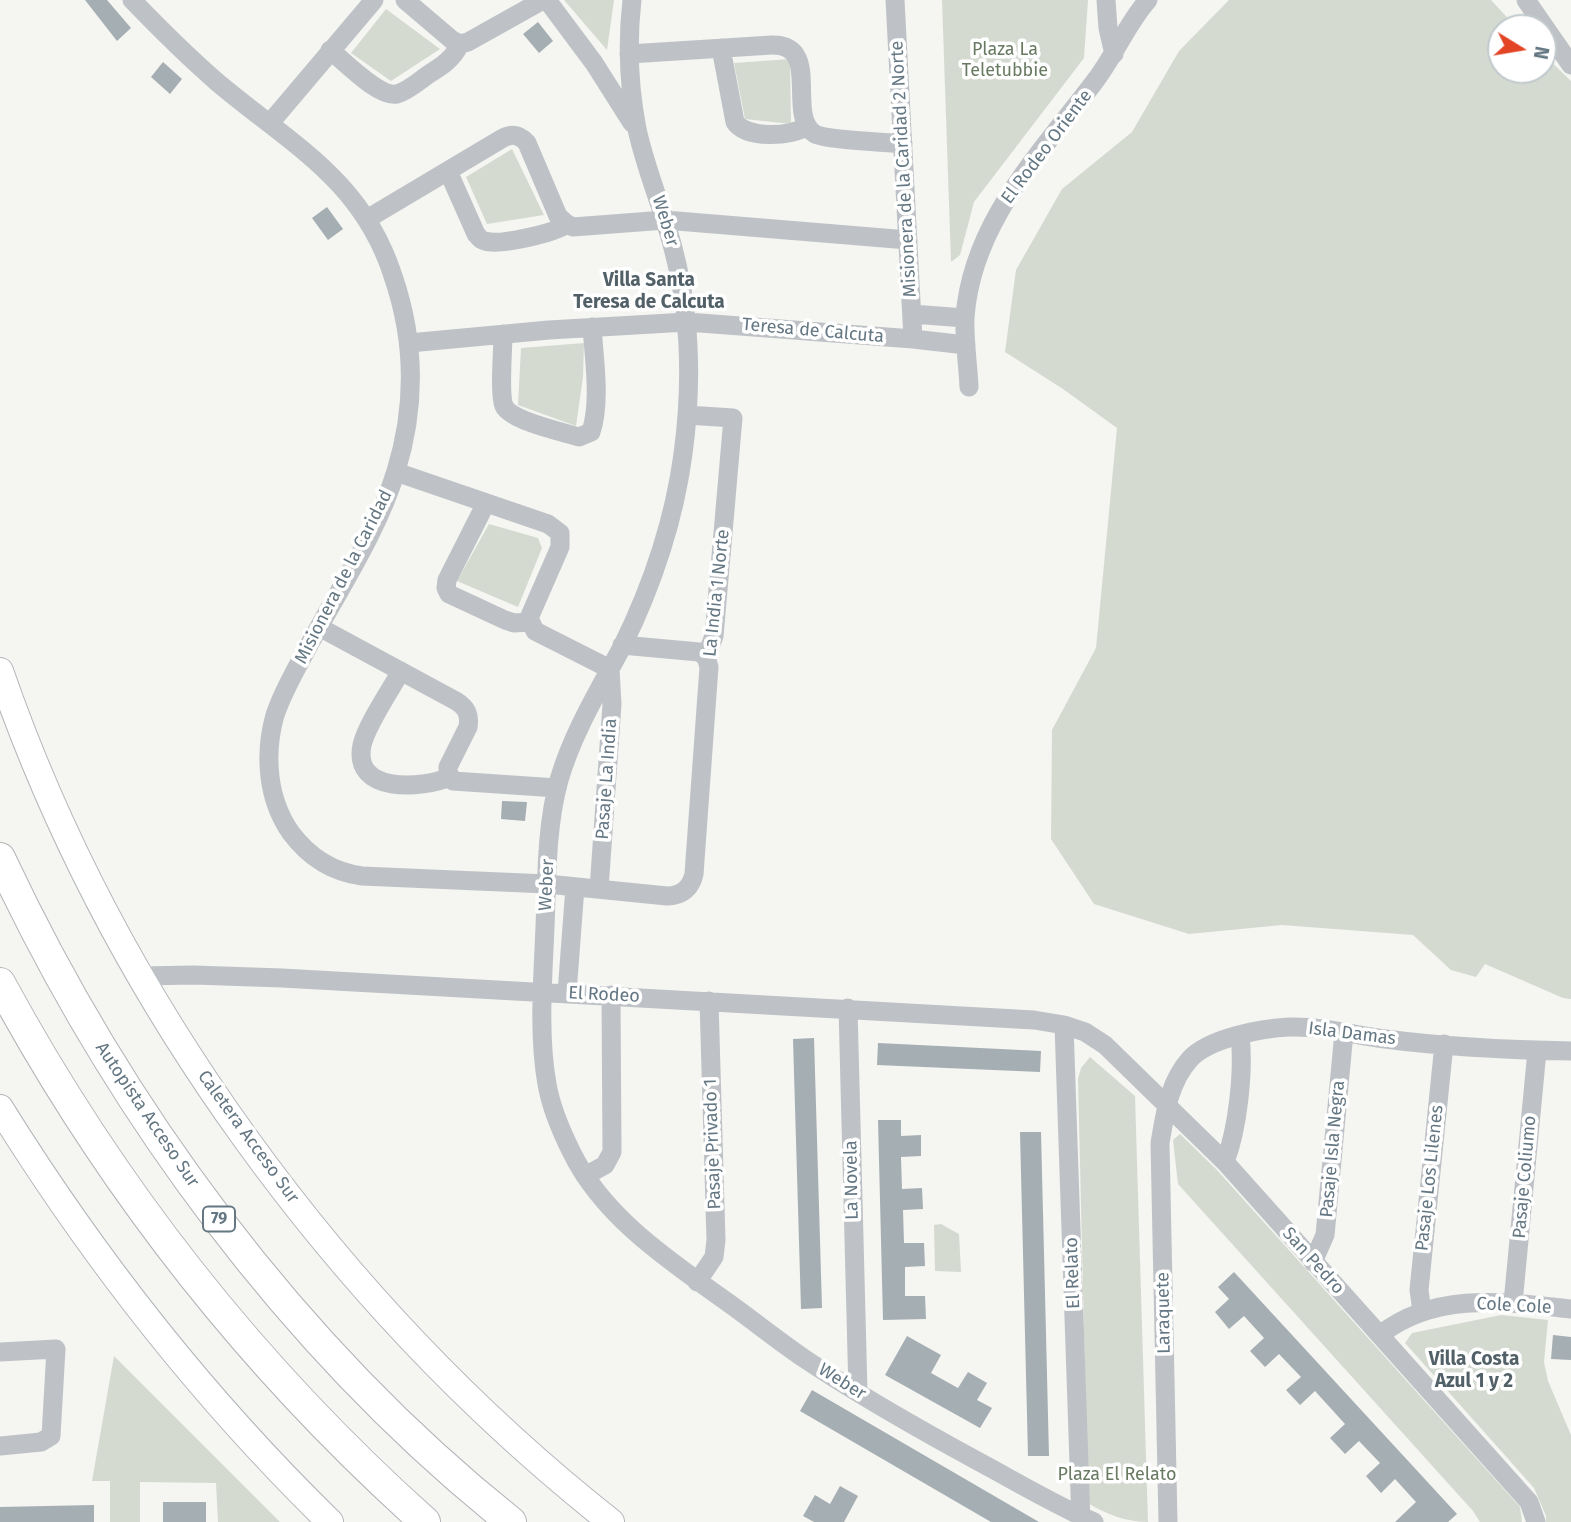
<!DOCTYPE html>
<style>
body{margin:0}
#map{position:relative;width:1571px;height:1522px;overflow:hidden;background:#f5f5f1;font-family:"Fira Sans",sans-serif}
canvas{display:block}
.north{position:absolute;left:1487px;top:14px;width:70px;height:70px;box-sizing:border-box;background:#fff;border:2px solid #c1c9cd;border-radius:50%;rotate:101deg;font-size:19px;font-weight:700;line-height:28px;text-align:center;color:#647783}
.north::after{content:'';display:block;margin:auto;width:24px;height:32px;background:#e24424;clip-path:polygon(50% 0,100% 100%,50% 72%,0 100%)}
</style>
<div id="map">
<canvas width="1571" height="1522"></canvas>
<div class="north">N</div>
</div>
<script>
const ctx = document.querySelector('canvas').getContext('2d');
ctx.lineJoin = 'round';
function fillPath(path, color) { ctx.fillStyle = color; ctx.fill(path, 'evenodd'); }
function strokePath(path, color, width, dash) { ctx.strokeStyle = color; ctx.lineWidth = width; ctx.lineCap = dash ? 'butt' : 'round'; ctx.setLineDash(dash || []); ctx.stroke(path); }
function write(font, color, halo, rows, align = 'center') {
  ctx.font = font + ' "Fira Sans",sans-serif'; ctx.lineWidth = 7; ctx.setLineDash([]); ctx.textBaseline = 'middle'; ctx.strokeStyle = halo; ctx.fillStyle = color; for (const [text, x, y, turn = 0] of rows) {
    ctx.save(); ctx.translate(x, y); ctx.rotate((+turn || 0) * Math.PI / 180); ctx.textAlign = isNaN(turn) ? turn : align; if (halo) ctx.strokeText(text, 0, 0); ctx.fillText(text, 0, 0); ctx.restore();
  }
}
fillPath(new Path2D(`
 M 564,0 L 614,0 L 607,50 Z
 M 942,0 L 1088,0 L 1084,58 L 974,202 L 960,255 L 951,262 Z
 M 1229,0 L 1491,0 L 1517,28 L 1501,28 L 1501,70 L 1543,70 L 1543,54 L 1571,81 L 1571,999 L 1563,998 L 1485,964 L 1476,977 L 1451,970 L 1413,935 L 1282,925 L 1189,934 L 1094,904 L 1051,839 L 1052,730 L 1096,648 L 1117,428 L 1063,389 L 1005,352 L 1016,270 L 1062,189 L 1132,132 L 1179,51 Z
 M 386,9 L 440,49 L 391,81 L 351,53 Z
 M 790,59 L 791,124 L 745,119 L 734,63 Z
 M 512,149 L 544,215 L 487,224 L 466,177 Z
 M 584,343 L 583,377 L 576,426 L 518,405 L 521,348 Z
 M 489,524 L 538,538 L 542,548 L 518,607 L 457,581 Z
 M 1090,1057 L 1135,1096 L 1148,1522 C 1127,1522 1105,1514 1088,1503 L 1078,1079 L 1081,1068 Z
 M 1180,1134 L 1217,1170 L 1520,1507 L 1522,1522 L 1480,1522 L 1473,1511 L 1178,1184 L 1173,1140 Z
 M 941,1224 L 959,1234 L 961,1272 L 935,1271 L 934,1225 Z
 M 1501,1315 L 1548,1320 L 1544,1362 L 1548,1381 L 1571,1435 L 1571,1522 L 1546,1522 L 1546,1516 L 1534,1488 L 1405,1343 L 1412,1333 Z
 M 114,1356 L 280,1522 L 218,1522 L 216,1483 L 140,1482 L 140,1522 L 110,1522 L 110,1481 L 92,1481 Z`), '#d5dad1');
fillPath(new Path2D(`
 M 85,0 L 107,0 L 131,28 L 117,41 Z
 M 538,22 L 553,41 L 539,53 L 523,34 Z
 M 163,62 L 182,79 L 170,94 L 151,77 Z
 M 327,207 L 343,229 L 328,240 L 312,218 Z
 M 502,801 L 527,802 L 525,821 L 501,819 Z
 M 814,1038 L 822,1308 L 801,1309 L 793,1039 Z
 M 878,1043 L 1041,1051 L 1040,1072 L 877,1065 Z
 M 878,1120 L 901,1120 L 901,1136 L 921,1135 L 921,1156 L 901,1157 L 902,1189 L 922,1188 L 923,1209 L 903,1210 L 904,1243 L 924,1243 L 925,1266 L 905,1267 L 905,1296 L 925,1296 L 926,1319 L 883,1320 Z
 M 1020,1132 L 1041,1132 L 1049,1456 L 1028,1456 Z
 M 1234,1272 L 1457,1514 L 1448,1522 L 1395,1522 L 1416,1502 L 1395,1479 L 1381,1493 L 1366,1476 L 1380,1463 L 1359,1441 L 1345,1454 L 1330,1438 L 1345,1424 L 1315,1391 L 1300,1405 L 1286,1390 L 1301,1377 L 1279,1354 L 1265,1367 L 1250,1351 L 1264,1338 L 1244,1316 L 1229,1329 L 1215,1312 L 1229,1299 L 1218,1287 Z
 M 1553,1335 L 1571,1337 L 1571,1360 L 1551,1359 Z
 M 907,1336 L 941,1355 L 931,1373 L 958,1388 L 968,1372 L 987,1383 L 977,1400 L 992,1408 L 980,1428 L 885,1375 Z
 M 812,1390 L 1039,1522 L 991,1522 L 800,1411 Z
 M 840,1486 L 858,1496 L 844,1522 L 814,1522 L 803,1516 L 815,1495 L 830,1504 Z
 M 163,1502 L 206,1502 L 206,1522 L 163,1522 Z
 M 94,1505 L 94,1522 L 0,1522 L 0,1507 Z`), '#a5aeb3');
const major = new Path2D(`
 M 0,671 C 114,1000 338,1306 611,1522
 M 0,1108 C 94,1259 203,1398 330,1522`);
const highway = new Path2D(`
 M 0,858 C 118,1110 293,1348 511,1522
 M 0,983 C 110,1186 253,1368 425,1522`);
strokePath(major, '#b1b6ba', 28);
strokePath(highway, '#b1b5b8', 32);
strokePath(new Path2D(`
 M 132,0 C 159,28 187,56 217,82 C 289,143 362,179 393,276 C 415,340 416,406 396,471 C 378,531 338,591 308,647 C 296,669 283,691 275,715 C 264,754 267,799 291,833 C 309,857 332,872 362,876 L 547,884 L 667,896 C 682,896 691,888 694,874 L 709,667 L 706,657 L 714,636 L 733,418 L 687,415
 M 405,0 L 452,40 L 460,44 L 468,42 L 543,0
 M 547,0 L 594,63 L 632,123
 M 632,0 C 627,43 629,87 637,129 C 646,171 664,211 674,252 C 691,318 692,387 683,454 C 674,521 652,586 622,647 C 599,690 573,732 559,780 C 546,827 547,879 545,927 C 543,977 538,1034 547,1084 C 551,1108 561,1131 572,1153 C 603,1216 667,1259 723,1299 C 750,1318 777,1340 805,1359 C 866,1400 931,1436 996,1471 C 1028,1489 1060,1507 1094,1522
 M 895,0 L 913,339
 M 1106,0 L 1108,28 L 1114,54
 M 1526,0 L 1571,65
 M 721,48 L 735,122 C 746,139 792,137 807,126
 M 330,50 C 344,61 379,98 397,94 C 408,91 419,81 429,74 C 442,66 453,59 460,44
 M 629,54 L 772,45 C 823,44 785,116 815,134 C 826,140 886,142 903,144
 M 270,123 L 374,0
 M 448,171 L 476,234 C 480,238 480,240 485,241 C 499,246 555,233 567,224
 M 367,219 L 503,138 C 513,133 520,135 527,143 L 558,216 L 567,224 L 573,227 L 665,220 L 908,240
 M 912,314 L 965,318
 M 503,334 C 503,350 499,394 504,406 C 511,421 563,432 579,437 L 591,432 C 601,402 594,358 592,327
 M 409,343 L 549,330 L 687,322 L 913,339 L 966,345
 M 969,387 C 968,364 964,340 965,317 C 972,222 1041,153 1095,81 C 1115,55 1126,25 1148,0
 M 396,472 L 548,524 L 560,533 L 560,547 L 529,618 L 535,631 L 610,669 L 612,704 L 599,889
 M 486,503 L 447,580 L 446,588 L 449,594 L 505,620 L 514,623 L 529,622
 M 319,627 L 456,701 C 467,708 470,715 468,727 L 448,767 L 448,772 L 453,781 L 557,788
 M 622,645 L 699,652 L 706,657
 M 401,671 C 390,691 367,724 362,745 C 352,794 422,789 450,777
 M 142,976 L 194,975 L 282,978 L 1034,1020 L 1064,1025 L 1085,1032 L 1105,1045 L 1225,1162 L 1529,1502 L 1536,1522
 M 567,993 L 575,887
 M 848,1008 L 858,1392
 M 1064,1025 L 1081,1522
 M 1225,1162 C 1238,1128 1244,1071 1240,1035
 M 585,1176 L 605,1165 L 612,1152 L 611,995
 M 1313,1262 L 1325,1235 L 1344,1032
 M 697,1282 L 714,1257 L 716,1240 L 709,1001
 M 1513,1303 L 1537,1051
 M 1422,1311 L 1419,1290 L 1444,1044
 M 1380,1335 C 1435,1291 1506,1302 1571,1309
 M 0,1352 L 56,1349 L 51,1436 L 41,1442 L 0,1446
 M 1168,1522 L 1160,1143 C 1165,1114 1169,1082 1190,1059 C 1209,1038 1263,1028 1290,1027 C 1322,1026 1354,1035 1385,1039 C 1447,1047 1509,1050 1571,1051`), '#bec2c6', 19);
strokePath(major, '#fff', 26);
strokePath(highway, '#fff', 30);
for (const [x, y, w] of [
 [219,1219,32]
]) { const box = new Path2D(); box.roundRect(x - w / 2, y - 12.5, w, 25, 5); ctx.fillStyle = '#fff'; ctx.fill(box); strokePath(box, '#647783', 2); }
write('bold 16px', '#647783', null, [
 ["79",219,1219]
]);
write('18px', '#697a63', '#fff', [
 ["Plaza La",1005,50],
 ["Teletubbie",1005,71],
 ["Plaza El Relato",1117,1475]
]);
write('18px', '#647783', '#fff', [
 ["El Rodeo Oriente",1047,147,-53],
 ["Misionera de la Caridad 2 Norte",904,169,-93],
 ["Weber",665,221,73],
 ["Teresa de Calcuta",813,331,5],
 ["Misionera de la Caridad",344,577,-63],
 ["La India 1 Norte",717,593,-84],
 ["Pasaje La India",607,779,-86],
 ["Weber",547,885,-87],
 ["El Rodeo",604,995,3],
 ["Isla Damas",1352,1034,7],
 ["Autopista Acceso Sur",147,1115,56],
 ["Caletera Acceso Sur",248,1137,54],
 ["Pasaje Privado 1",713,1144,-92],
 ["Pasaje Isla Negra",1333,1149,-85],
 ["Pasaje Coliumo",1525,1177,-85],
 ["Pasaje Los Lilenes",1430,1178,-84],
 ["La Novela",852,1180,-91],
 ["San Pedro",1313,1261,48],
 ["El Relato",1073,1273,-92],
 ["Cole Cole",1514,1306,3],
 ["Laraquete",1164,1313,-91],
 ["Weber",842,1382,32]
]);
write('bold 19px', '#526068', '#fff', [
 ["Villa Santa",649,281],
 ["Teresa de Calcuta",649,303],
 ["Villa Costa",1474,1360],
 ["Azul 1 y 2",1474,1382]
]);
</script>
